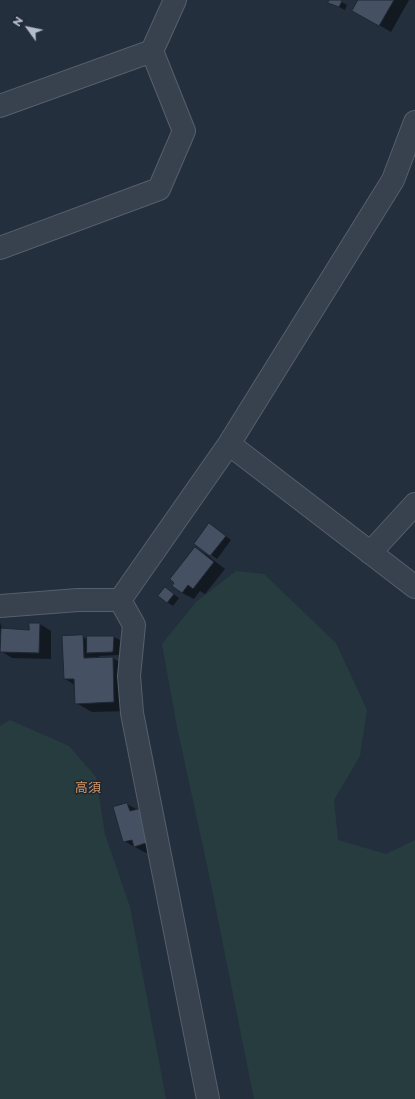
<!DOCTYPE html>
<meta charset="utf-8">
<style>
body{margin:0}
#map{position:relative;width:415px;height:1099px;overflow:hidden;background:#242f3e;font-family:Montserrat,sans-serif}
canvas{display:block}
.north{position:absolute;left:8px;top:8px;width:40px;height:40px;-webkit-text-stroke:3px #1d2633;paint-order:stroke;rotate:303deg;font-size:11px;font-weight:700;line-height:16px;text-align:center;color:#b4bcc9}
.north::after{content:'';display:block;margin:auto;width:14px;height:18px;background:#b4bcc9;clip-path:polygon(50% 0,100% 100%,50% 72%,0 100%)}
</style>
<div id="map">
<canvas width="415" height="1099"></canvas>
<div class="north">N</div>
</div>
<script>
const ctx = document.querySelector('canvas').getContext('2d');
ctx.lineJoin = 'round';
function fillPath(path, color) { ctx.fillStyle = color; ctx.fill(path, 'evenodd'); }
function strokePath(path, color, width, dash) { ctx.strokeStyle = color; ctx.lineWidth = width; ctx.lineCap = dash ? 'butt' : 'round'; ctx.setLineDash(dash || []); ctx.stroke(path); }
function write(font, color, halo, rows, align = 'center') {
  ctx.font = font + ' Montserrat,"Noto Sans JP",sans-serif'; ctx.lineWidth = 3; ctx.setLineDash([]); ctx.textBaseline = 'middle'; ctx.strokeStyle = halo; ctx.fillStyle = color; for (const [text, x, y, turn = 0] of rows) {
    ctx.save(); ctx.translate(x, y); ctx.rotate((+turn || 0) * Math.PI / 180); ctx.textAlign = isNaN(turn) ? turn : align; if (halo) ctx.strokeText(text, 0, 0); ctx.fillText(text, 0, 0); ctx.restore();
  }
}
fillPath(new Path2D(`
 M 236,571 L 264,574 L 336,643 L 367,710 L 360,756 L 334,800 L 338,840 L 386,854 L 415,840 L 415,1099 L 254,1099 L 210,879 L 177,727 L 162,644 L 196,602 Z
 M 10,720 L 69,746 L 96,777 L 105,834 L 130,907 L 166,1099 L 0,1099 L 0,726 Z`), '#263c3f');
fillPath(new Path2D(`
 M 330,0 L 338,0 L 347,5 L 345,10 L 329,2 Z
 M 359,0 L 409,0 L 391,32 L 353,10 Z
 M 215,528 L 231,540 L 217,559 L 195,543 Z
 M 195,548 L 207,555 L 225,569 L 205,594 L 200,591 L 194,599 L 182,593 Z
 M 165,588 L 179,598 L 173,606 L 167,602 Z
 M 0,622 L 2,629 L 30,631 L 40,624 L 51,631 L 51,659 L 12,658 L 1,651 L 1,634 L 0,634 Z
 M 82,636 L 88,640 L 88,637 L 114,637 L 120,640 L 119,655 L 99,656 L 99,659 L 113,658 L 129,668 L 129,711 L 92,712 L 76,703 L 75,685 L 65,679 Z
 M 127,804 L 138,810 L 163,847 L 146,853 L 124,841 Z`), '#0007');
const building = new Path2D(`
 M 329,0 L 341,0 L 342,1 L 339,7 L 328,3 Z
 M 358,0 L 394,0 L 379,26 L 352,11 Z
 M 209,523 L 226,536 L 210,556 L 194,544 Z
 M 195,547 L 214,562 L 193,589 L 188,585 L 182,593 L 172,586 L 174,583 L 170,579 Z
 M 165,587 L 174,594 L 167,603 L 158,596 Z
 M 29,623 L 40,623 L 39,653 L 0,652 L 1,628 L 29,630 Z
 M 83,635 L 84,658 L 113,657 L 114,702 L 75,704 L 74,679 L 64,679 L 62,636 Z
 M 87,636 L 114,636 L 113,652 L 87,653 Z
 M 127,803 L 130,811 L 142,808 L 152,841 L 134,847 L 132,840 L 123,842 L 113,807 Z`);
fillPath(building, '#455162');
strokePath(building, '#1f2835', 1);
const minor = new Path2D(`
 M 0,106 L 152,51
 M 0,248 L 159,189 L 184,131 L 152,51 L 175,0
 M 229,444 L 415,587
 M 370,553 L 415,504
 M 120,600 L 229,444 L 393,180 L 415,122
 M 120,600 L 134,625 L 129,676 L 132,713 L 208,1099
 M 0,606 L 78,600 L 120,600`);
strokePath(minor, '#565f6c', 24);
strokePath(minor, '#38414e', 22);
write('13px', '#d59563', '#1d2633', [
 ["高須",88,788]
]);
</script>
